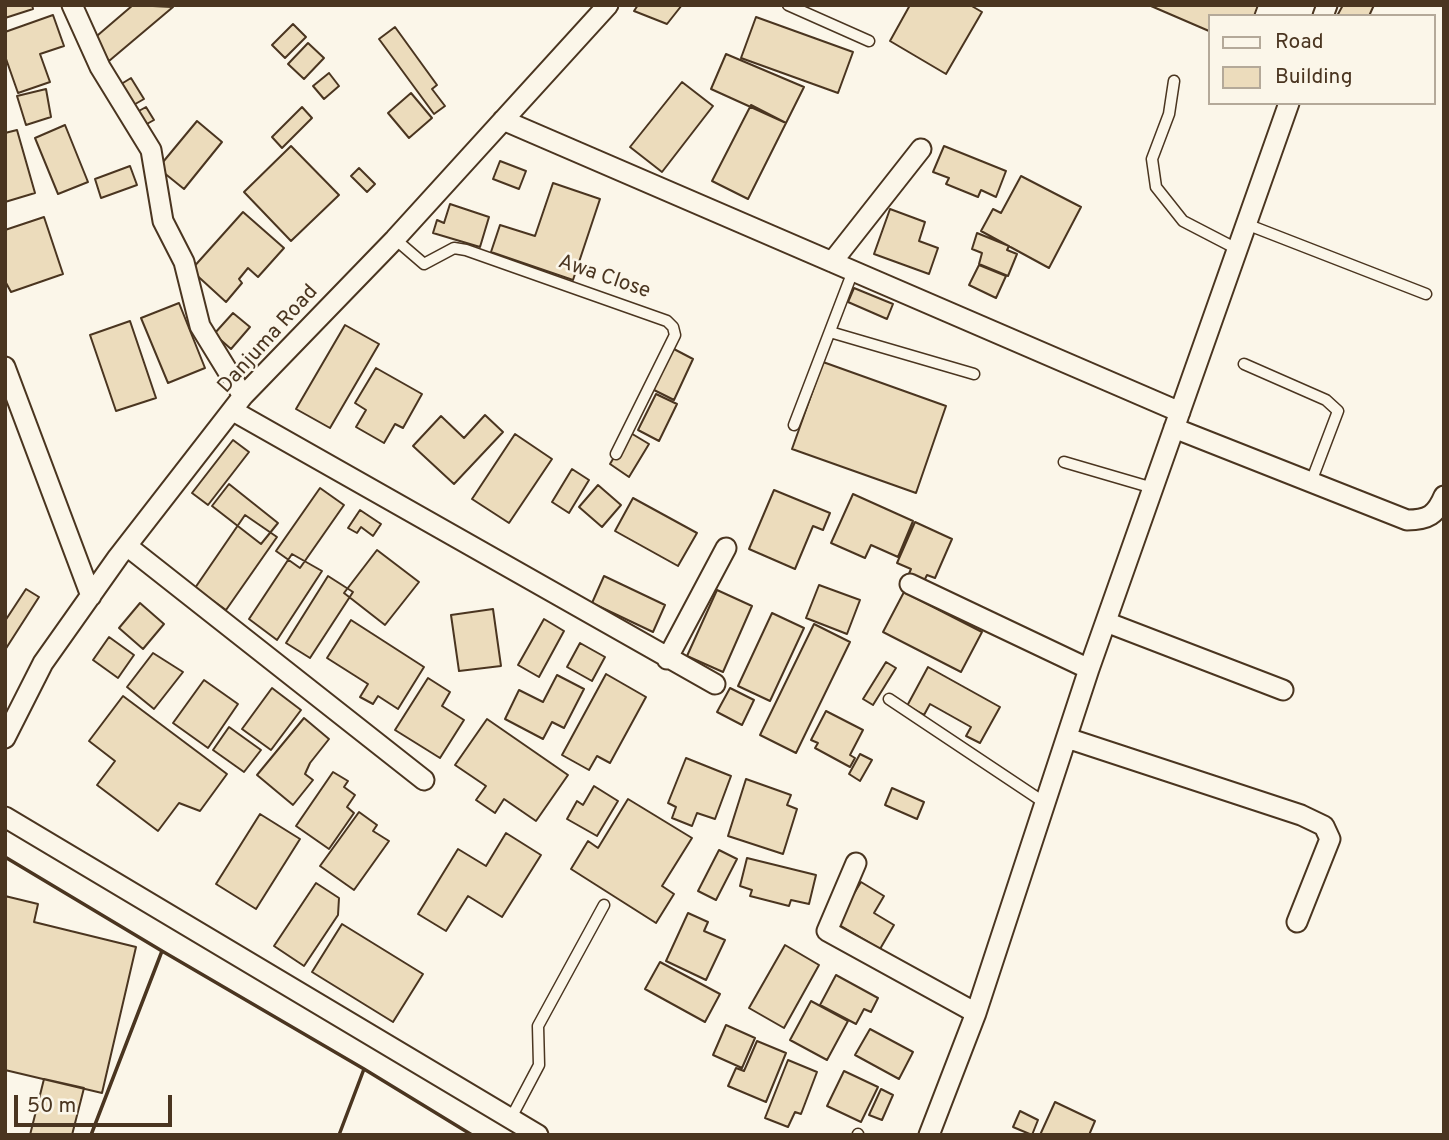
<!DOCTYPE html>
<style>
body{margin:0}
#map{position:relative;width:1449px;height:1140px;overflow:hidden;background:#fbf6e9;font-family:Overpass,sans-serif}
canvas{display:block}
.frame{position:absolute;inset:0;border:7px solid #4a3520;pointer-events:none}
.legend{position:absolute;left:1208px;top:14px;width:228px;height:91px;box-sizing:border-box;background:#fbf6e9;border:2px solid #b4a999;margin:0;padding:9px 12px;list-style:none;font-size:21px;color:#4a3520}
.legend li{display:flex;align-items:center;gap:14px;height:35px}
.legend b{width:35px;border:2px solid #b4a999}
.scale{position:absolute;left:14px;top:1095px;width:158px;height:32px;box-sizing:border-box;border:4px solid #4a3520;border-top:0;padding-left:9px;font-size:21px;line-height:24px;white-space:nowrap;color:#4a3520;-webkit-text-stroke:5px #fbf6e9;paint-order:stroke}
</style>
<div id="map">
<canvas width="1449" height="1140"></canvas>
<div class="frame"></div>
<ul class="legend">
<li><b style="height:9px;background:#fbf6e9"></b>Road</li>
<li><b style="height:19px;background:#ecdcbc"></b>Building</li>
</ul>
<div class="scale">50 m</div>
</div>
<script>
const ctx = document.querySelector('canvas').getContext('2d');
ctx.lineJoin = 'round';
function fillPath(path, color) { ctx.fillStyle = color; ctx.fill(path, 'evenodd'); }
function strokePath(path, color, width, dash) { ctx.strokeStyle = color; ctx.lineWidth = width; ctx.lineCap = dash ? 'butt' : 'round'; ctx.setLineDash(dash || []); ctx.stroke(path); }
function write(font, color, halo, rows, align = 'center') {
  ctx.font = font + ' Overpass,sans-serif'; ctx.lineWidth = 5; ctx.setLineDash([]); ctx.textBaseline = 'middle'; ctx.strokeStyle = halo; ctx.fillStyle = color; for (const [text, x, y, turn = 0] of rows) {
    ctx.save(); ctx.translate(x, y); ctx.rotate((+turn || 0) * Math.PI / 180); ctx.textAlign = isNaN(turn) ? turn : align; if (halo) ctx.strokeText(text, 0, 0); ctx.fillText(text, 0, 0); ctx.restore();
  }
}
const building = new Path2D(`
 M 5,5 L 32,5 L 33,9 L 5,18 Z
 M 133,5 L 173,7 L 109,61 L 91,41 Z
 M 638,5 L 682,5 L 667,24 L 634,11 Z
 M 910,5 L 970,5 L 982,12 L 946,74 L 890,41 Z
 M 1258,5 L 1254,16 L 1209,16 L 1209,31 L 1151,6 Z
 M 1343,5 L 1374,5 L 1369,16 L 1337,16 Z
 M 53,15 L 64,46 L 40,54 L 50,82 L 18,93 L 5,56 L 5,32 Z
 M 756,17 L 853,52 L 838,93 L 741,58 Z
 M 293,24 L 306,37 L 285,58 L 272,45 Z
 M 395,27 L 437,85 L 432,89 L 445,106 L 434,114 L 379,39 Z
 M 308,43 L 324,58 L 304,79 L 288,64 Z
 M 726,54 L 804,87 L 786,123 L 711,89 Z
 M 329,73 L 339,86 L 324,99 L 313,86 Z
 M 131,78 L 144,99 L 130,107 L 118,86 Z
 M 682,82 L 713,106 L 662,172 L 630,147 Z
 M 46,89 L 51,117 L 26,125 L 17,96 Z
 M 411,93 L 432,118 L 409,138 L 388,113 Z
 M 751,105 L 786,123 L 748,199 L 712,181 Z
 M 146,107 L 154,120 L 145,125 L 137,112 Z
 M 302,107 L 312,118 L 282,148 L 272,137 Z
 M 197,121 L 222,142 L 184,189 L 158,168 Z
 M 65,125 L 88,182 L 58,194 L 35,138 Z
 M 17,130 L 35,193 L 5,202 L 5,133 Z
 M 291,146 L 339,195 L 291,241 L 244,192 Z
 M 944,146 L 1006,171 L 996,197 L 981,190 L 978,197 L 946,184 L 949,178 L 933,172 Z
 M 500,161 L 526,171 L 519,189 L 493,179 Z
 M 130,166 L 137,185 L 101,198 L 95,179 Z
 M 359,168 L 375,184 L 367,192 L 351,176 Z
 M 1021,176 L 1081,207 L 1049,268 L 981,231 L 993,209 L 1001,213 Z
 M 553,183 L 600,199 L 573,280 L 491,252 L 500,225 L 535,236 Z
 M 450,204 L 489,217 L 480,247 L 433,233 L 437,220 L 444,223 Z
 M 890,209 L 925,222 L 919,241 L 938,248 L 929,274 L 874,254 Z
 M 243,212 L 284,248 L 258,277 L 248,268 L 239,279 L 242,283 L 226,302 L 191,270 Z
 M 44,217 L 63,274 L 11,292 L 5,281 L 5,230 Z
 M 977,233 L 1009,246 L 1007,250 L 1017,254 L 1008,276 L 979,264 L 982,253 L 972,249 Z
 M 979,265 L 1006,276 L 996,298 L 969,285 Z
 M 854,288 L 893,304 L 887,319 L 848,302 Z
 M 179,303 L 205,368 L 168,383 L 141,318 Z
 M 233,313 L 250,327 L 231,349 L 214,334 Z
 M 130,321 L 156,398 L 116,411 L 90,335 Z
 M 345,325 L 379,344 L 330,428 L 296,409 Z
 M 672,348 L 693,359 L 674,400 L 652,389 Z
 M 823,362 L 946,406 L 916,493 L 792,449 Z
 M 376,368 L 422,394 L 403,428 L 395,424 L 384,443 L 356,427 L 366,410 L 355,403 Z
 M 656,394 L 677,404 L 659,441 L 638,430 Z
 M 485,415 L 503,432 L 454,484 L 413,446 L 441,416 L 464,438 Z
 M 629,432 L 649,444 L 629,477 L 610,464 Z
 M 515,434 L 552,459 L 509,523 L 472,499 Z
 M 233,440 L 249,452 L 208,505 L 192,493 Z
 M 572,469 L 589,480 L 569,513 L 552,502 Z
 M 229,484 L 278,523 L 261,544 L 212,506 Z
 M 598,485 L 621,505 L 602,527 L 579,507 Z
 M 320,488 L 344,505 L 300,568 L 276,551 Z
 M 774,490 L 830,513 L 823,530 L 813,526 L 795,569 L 749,549 Z
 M 853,494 L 913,521 L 898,557 L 871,545 L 865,558 L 831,543 Z
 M 633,498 L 697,533 L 678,566 L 615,531 Z
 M 360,510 L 381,524 L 373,536 L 361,527 L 357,533 L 348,528 Z
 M 245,515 L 277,537 L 226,610 L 195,588 Z
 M 915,522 L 952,539 L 935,578 L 927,575 L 923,583 L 908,576 L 911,569 L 897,563 Z
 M 377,550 L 419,582 L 385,625 L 344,593 Z
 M 292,554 L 322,571 L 277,640 L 249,619 Z
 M 328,576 L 353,592 L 310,658 L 286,643 Z
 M 604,576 L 665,605 L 653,632 L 592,603 Z
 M 819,585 L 860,600 L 847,634 L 806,618 Z
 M 26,589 L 39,597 L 5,650 L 5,621 Z
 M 717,590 L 752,606 L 723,672 L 687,656 Z
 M 904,592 L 982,632 L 961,672 L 883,632 Z
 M 140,603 L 164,624 L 143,649 L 119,628 Z
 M 493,609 L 501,666 L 459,671 L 451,615 Z
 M 772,613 L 804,628 L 770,701 L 738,686 Z
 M 544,619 L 564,631 L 539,677 L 518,665 Z
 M 351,620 L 424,667 L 398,709 L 378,696 L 373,704 L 360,697 L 368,684 L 327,658 Z
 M 814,624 L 850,642 L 796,753 L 760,735 Z
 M 109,637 L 134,655 L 118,678 L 93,660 Z
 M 580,643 L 605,657 L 592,681 L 567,667 Z
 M 153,653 L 183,672 L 154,709 L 127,687 Z
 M 886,662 L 896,668 L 873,705 L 863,699 Z
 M 928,667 L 1000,707 L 980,743 L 966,736 L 971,727 L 930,704 L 924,715 L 907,706 Z
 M 606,674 L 646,697 L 610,763 L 597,756 L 589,770 L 562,755 Z
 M 557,675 L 584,689 L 564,728 L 552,722 L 543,739 L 505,719 L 519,690 L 543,702 Z
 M 428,678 L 450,692 L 442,706 L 464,720 L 440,758 L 395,730 Z
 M 204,680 L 238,704 L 208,748 L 173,723 Z
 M 272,688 L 301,710 L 271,750 L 242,729 Z
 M 730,688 L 754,700 L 742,725 L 717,712 Z
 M 123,696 L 227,774 L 200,811 L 179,803 L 158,831 L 97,785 L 115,761 L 89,741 Z
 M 826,711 L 863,730 L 850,755 L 855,758 L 850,767 L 815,748 L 818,743 L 811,740 Z
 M 304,718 L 329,739 L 310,763 L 305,774 L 313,780 L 293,805 L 257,775 Z
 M 487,719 L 568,775 L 536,821 L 504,799 L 495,813 L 476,800 L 486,786 L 455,765 Z
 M 229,727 L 261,750 L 244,772 L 213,750 Z
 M 860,754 L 872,760 L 860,781 L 849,774 Z
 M 686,758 L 731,776 L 715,819 L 697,813 L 692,826 L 672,818 L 676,807 L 668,803 Z
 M 333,772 L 348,781 L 344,787 L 355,795 L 347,807 L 354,813 L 329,849 L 296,826 Z
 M 746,779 L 791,795 L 787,805 L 797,809 L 783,854 L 728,836 Z
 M 594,786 L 618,801 L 597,836 L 567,819 L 577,801 L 583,805 Z
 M 892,788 L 924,802 L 917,819 L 885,805 Z
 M 628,799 L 692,838 L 662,886 L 674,894 L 656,923 L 571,869 L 588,841 L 598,848 Z
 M 359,812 L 377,825 L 373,831 L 389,841 L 354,890 L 320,866 Z
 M 260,814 L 300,839 L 256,909 L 216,884 Z
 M 506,833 L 541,855 L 502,917 L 468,896 L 446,931 L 418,914 L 458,849 L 486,866 Z
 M 719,850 L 737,859 L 716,900 L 698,891 Z
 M 747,858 L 816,875 L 809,904 L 791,900 L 789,906 L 750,896 L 752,890 L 740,886 Z
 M 861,882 L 884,896 L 874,913 L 894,925 L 880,949 L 836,923 Z
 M 316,883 L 339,898 L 338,915 L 304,966 L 274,946 Z
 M 5,896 L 38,904 L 34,922 L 136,947 L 102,1093 L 5,1070 Z
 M 688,913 L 708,922 L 704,931 L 725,940 L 706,980 L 666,961 Z
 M 342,924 L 423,974 L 393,1022 L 312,972 Z
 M 785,945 L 819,965 L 784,1028 L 749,1008 Z
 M 660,962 L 720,994 L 705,1022 L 645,989 Z
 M 836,975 L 878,998 L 871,1012 L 864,1009 L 856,1024 L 820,1005 Z
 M 811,1001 L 848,1021 L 827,1060 L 790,1040 Z
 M 726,1025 L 755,1038 L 742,1068 L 713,1055 Z
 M 870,1029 L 913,1052 L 899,1079 L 855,1055 Z
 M 757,1041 L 786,1053 L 766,1102 L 728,1086 L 736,1068 L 744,1071 Z
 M 788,1060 L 817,1072 L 801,1114 L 795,1112 L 788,1127 L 765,1118 Z
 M 844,1071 L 878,1087 L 861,1122 L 827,1106 Z
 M 44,1079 L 84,1088 L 72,1135 L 30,1135 Z
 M 881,1089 L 893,1095 L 882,1120 L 869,1115 Z
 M 1055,1102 L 1095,1121 L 1089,1135 L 1040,1135 Z
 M 1020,1111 L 1038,1120 L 1032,1135 L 1013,1127 Z`);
fillPath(building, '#ecdcbc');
strokePath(building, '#4a3520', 2);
const service = new Path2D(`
 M 788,5 L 869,41
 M 1174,81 L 1169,114 L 1152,159 L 1156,187 L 1183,221 L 1237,249
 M 1246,224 L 1426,294
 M 395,239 L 424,264 L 454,248 L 466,250 L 667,321 L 673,327 L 675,335 L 616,454
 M 830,332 L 974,374
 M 1244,364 L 1326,400 L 1338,411 L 1311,482
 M 794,425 L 853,271
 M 1064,462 L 1153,488
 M 889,699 L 1045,803
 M 511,1118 L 539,1065 L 538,1026 L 604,905
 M 858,1135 L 858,1134`);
const minor = new Path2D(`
 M 72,5 L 100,67 L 151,150 L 163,221 L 184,262 L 200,326 L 243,396
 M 1323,16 L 1327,5
 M 503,120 L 1180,412
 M 832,262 L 921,149
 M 5,367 L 91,596
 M 235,412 L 715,684
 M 1174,428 L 1407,520 C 1428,520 1436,515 1444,496
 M 127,546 L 424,780
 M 910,584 L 1089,669
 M 1106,622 L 1283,690
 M 667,659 L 726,548
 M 5,738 L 43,663 L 118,557 L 243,396 L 395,239 L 608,5
 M 1067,738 L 1301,815 L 1324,826 L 1330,839 L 1297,922
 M 5,817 L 538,1135
 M 856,863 L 827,931 L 976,1013
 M 929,1135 L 976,1013 L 1089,669 L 1289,103`);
strokePath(service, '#4a3520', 13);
strokePath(minor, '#4a3520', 23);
strokePath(service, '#fbf6e9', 10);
strokePath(minor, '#fbf6e9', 19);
strokePath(new Path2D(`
 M 5,857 L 162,951
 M 91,1135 L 162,951 L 364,1069
 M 339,1135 L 364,1069 L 472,1135`), '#4a3520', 3.5);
write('21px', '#4a3520', '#fbf6e9', [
 ["Awa Close",604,278,19],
 ["Danjuma Road",269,340,-48]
]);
</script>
